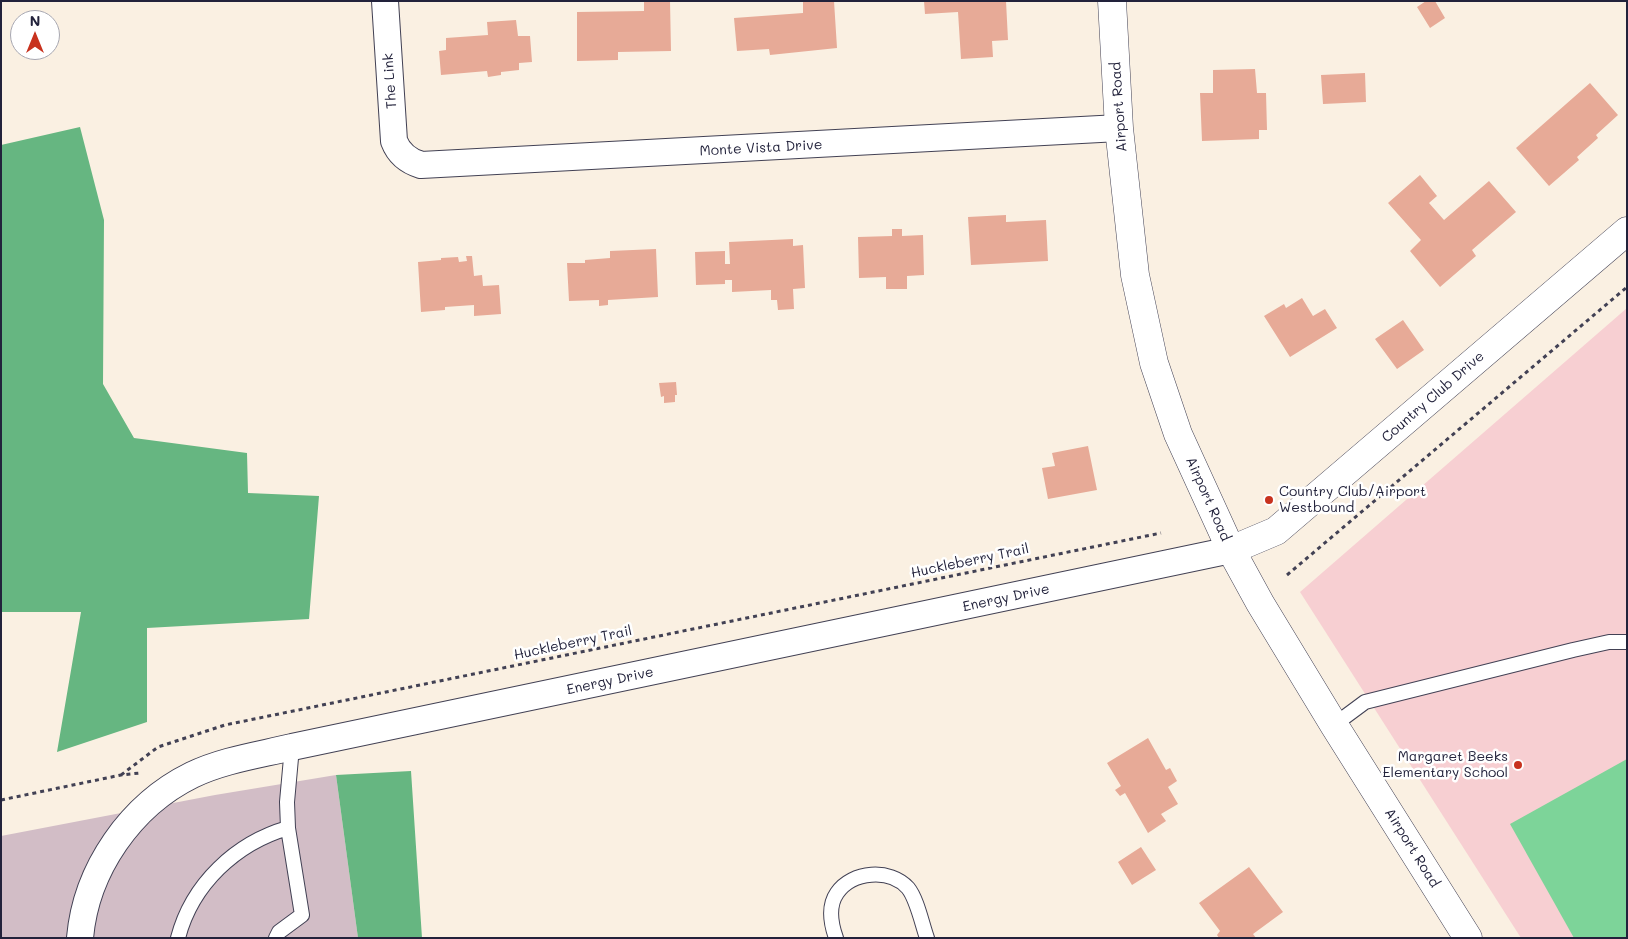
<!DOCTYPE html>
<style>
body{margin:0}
#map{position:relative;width:1628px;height:939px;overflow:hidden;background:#faf0e2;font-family:Mali,sans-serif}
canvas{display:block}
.frame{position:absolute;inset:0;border:2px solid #22223b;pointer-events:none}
.north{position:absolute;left:10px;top:10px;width:50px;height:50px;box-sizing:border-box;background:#fff;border:1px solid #a7a7b1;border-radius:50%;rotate:0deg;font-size:14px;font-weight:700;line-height:20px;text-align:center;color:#22223b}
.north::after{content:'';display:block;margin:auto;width:18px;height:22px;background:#c8321e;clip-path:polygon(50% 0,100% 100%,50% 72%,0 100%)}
</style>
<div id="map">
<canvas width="1628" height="939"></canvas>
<div class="frame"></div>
<div class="north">N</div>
</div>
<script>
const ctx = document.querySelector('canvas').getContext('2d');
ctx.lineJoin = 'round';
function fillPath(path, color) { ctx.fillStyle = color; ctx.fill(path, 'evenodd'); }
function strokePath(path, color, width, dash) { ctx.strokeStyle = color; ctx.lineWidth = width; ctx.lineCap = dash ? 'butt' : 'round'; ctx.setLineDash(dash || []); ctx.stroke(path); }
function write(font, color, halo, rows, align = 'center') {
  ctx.font = font + ' Mali,sans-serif'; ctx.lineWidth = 5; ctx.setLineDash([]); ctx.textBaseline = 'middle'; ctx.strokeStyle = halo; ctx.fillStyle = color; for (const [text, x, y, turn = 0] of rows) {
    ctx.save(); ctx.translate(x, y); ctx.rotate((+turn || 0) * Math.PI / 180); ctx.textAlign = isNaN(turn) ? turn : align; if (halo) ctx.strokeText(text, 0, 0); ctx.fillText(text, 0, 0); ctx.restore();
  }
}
fillPath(new Path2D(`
 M 1627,308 L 1627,938 L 1521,938 L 1300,592 Z`), '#f7cfd2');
fillPath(new Path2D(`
 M 336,775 L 358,938 L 1,938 L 1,836 L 215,795 Z`), '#d2bdc6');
fillPath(new Path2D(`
 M 1627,759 L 1627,938 L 1574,938 L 1510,824 Z`), '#7dd499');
fillPath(new Path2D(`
 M 80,127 L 104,220 L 103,384 L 134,438 L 247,453 L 248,493 L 319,496 L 309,619 L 147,628 L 147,722 L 57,752 L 81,612 L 1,612 L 1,145 Z
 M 411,771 L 422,938 L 358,938 L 336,775 Z`), '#66b681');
fillPath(new Path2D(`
 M 644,1 L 670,1 L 671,51 L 618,52 L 618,60 L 577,61 L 577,12 L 644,11 Z
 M 803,1 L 834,1 L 837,48 L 770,55 L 769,49 L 737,51 L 734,18 L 803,13 Z
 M 924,1 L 1006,1 L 1008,40 L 992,41 L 993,57 L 961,59 L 958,12 L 925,14 Z
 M 1426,1 L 1435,1 L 1445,18 L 1430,28 L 1417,7 Z
 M 516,20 L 518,36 L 530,36 L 532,62 L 519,63 L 519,70 L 501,72 L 501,75 L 488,77 L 487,71 L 441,75 L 439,51 L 446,50 L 446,38 L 488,35 L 487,22 Z
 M 1255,69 L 1257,93 L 1266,93 L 1267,130 L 1259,130 L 1259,139 L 1202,141 L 1200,93 L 1213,93 L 1213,70 Z
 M 1365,73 L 1366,102 L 1323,104 L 1321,75 Z
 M 1590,83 L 1618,115 L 1596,135 L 1598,138 L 1577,157 L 1579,160 L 1549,186 L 1516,148 Z
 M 1420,175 L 1437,196 L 1429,203 L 1444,220 L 1489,181 L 1516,212 L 1472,250 L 1476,256 L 1440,287 L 1410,251 L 1421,240 L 1388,203 Z
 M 1006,215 L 1006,222 L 1046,220 L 1048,261 L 971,265 L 968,217 Z
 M 892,229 L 902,229 L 902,236 L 923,235 L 924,275 L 907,276 L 907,289 L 886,289 L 886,277 L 859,278 L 858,237 L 892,236 Z
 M 793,239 L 793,246 L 803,245 L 805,288 L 793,289 L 794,309 L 778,310 L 777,300 L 771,300 L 771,290 L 732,292 L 732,280 L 725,280 L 725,284 L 696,285 L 695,252 L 725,251 L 725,264 L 730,264 L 729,242 Z
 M 656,249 L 658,297 L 608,300 L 608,305 L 599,306 L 599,300 L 569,301 L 567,263 L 585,263 L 585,260 L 610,258 L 610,251 Z
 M 466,256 L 472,256 L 474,276 L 482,275 L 483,286 L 499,285 L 501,314 L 474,316 L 474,305 L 445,307 L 445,310 L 421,312 L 418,262 L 441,260 L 441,258 L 458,257 L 459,262 L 467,261 Z
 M 1302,298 L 1313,316 L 1325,309 L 1337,328 L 1290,357 L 1264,316 L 1284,304 L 1286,308 Z
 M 1403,320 L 1424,350 L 1397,369 L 1375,339 Z
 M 676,382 L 677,395 L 675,395 L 675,402 L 664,403 L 664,396 L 661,397 L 659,383 Z
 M 1088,446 L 1097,490 L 1048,499 L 1042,468 L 1055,466 L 1052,453 Z
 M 1148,738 L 1166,770 L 1170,768 L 1177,781 L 1168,787 L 1178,804 L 1161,814 L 1166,821 L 1148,833 L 1125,793 L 1120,796 L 1115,790 L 1121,786 L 1107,763 Z
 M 1141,847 L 1156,870 L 1132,885 L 1118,862 Z
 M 1249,867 L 1283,912 L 1253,934 L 1256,938 L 1219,938 L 1217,935 L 1220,931 L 1199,903 Z`), '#e7aa97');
const lane = new Path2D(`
 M 1334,725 L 1365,702 L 1573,650 L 1609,642 L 1627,642
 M 178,938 C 192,884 236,843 288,828
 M 276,938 L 279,932 L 302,915 L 288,828 L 287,802 L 292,747
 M 836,938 C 831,924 828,906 837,893 C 852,871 890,868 908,888 C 917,899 922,924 927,938`);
const street = new Path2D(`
 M 385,1 L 394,141 C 399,154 408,161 421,165 L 1119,128
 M 80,938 C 86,869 131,805 192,775 C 223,760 259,755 292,747 L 1231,550`);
const secondary = new Path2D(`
 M 1112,1 L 1119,128 L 1135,275 L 1154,363 L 1178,434 L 1231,550 L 1260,603 L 1334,725 L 1468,938
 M 1231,550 L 1276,531 L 1627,231`);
strokePath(lane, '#424154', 16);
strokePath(street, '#424154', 28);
strokePath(secondary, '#424154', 29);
strokePath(new Path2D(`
 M 1287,575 L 1627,287
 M 121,775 L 158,747 L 225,725 L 1161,533
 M 1,800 L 121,775 L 140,773`), '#424154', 3, [4, 4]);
strokePath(lane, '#fff', 14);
strokePath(street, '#fff', 26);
strokePath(secondary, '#fff', 28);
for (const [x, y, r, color] of [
 [1269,500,5,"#c8321e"],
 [1518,765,5,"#c8321e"]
]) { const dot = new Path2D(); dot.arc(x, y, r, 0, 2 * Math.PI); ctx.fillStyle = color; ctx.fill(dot); strokePath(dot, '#fff', 2); }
write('14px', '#22223b', '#fff', [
 ["The Link",390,81,-94],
 ["Airport Road",1119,107,-94],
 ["Monte Vista Drive",761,148,-3],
 ["Country Club Drive",1433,397,-41],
 ["Airport Road",1208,499,66],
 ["Huckleberry Trail",970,561,-12],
 ["Energy Drive",1006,598,-12],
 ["Huckleberry Trail",573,643,-12],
 ["Energy Drive",610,681,-12],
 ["Airport Road",1412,848,58]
]);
write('14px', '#22223b', '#fff', [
 ["Country Club/Airport",1279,492],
 ["Westbound",1279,508],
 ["Margaret Beeks",1508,757,"right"],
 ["Elementary School",1508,773,"right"]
], 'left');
</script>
